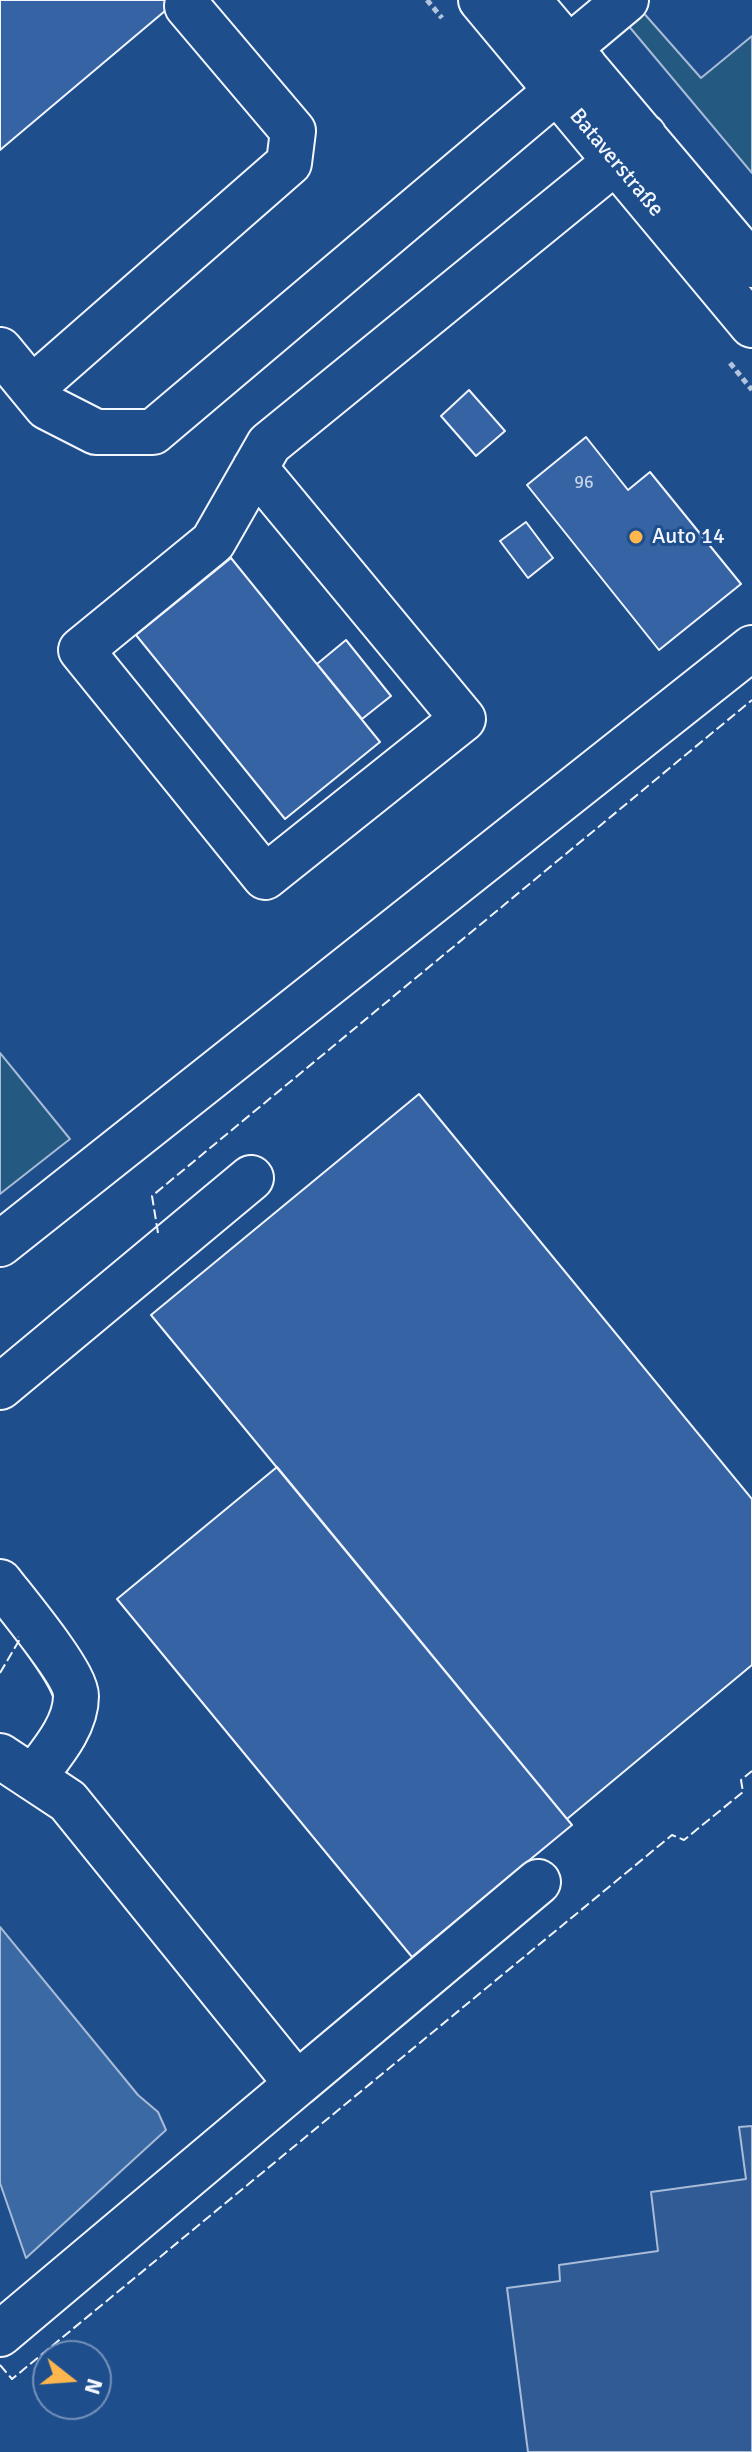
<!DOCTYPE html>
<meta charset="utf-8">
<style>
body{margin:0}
#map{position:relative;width:752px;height:2452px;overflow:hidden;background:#1f4e8c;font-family:Signika,sans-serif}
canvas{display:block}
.north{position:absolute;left:32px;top:2340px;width:80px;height:80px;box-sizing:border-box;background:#1f4e8c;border:2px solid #7391ba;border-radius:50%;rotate:107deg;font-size:22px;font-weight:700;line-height:32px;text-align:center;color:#f2f6ff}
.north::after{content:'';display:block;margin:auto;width:28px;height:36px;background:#ffb74d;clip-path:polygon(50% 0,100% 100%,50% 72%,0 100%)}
</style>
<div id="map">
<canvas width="752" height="2452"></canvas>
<div class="north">N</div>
</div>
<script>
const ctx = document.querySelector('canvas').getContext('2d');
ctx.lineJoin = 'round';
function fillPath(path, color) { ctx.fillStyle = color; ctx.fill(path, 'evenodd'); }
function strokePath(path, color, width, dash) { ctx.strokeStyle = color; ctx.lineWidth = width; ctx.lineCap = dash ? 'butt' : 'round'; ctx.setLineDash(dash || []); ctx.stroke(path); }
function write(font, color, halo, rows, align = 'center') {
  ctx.font = font + ' Signika,sans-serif'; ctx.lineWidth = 6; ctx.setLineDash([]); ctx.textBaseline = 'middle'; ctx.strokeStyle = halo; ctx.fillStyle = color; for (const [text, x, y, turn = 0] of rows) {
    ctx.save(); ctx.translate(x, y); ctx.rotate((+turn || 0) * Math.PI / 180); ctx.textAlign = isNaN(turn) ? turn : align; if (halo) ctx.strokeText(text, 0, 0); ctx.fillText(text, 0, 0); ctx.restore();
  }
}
const green = new Path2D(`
 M 641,10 L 701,78 L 752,36 L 752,173 L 627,24 Z
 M 0,1053 L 70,1139 L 0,1194 Z`);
fillPath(green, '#245a82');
strokePath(green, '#a8bbd7', 2);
const parking = new Path2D(`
 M 752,2126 L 752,2452 L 528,2452 L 507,2288 L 560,2281 L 559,2265 L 658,2251 L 651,2192 L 746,2179 L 739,2127 Z`);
fillPath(parking, '#305b95');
strokePath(parking, '#a8bbd7', 2);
const water = new Path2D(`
 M 0,1927 L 138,2095 L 158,2112 L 166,2130 L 26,2258 L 0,2183 Z`);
fillPath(water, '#3b69a3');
strokePath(water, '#a8bbd7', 2);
const building = new Path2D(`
 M 0,0 L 178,0 L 0,150 Z
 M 469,390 L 505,431 L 476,456 L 441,416 Z
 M 586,437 L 628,490 L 650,472 L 741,584 L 659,650 L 527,485 Z
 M 526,522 L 553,558 L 528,578 L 500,541 Z
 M 231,558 L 380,742 L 285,819 L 136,635 Z
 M 346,640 L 391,696 L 362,719 L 317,664 Z
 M 419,1094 L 752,1499 L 752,1665 L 567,1819 L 151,1315 Z
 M 277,1467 L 572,1825 L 412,1957 L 117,1599 Z`);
fillPath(building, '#3563a3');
strokePath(building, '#f2f6ff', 2);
const minor = new Path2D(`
 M 481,0 L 752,325
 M 528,0 L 752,265
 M 546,67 L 626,0
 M 0,350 L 47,407 L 96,432 L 153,432 L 585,67
 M 32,388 L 289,163 L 293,131 L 187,6
 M 255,468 L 463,719 L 265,877 L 81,650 L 213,542 L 269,444 L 615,162 L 644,136
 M 0,1244 L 752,648
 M 0,1387 L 251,1178
 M 0,1582 C 16,1603 76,1674 76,1696 C 76,1727 50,1755 33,1778
 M 0,1756 L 68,1801 L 297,2084 L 0,2334
 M 297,2084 L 538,1882`);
strokePath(minor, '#f2f6ff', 48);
strokePath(new Path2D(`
 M 427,0 L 442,18
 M 730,363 L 752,390`), '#b3c4dc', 5, [6, 4]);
strokePath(minor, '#1f4e8c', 44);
strokePath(new Path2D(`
 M 158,1233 L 152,1196 L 752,700
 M 0,1673 L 20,1639 L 18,1637
 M 0,2365 L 12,2379 L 672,1835 L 684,1840 L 743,1792 L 741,1780 L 752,1771`), '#f2f6ff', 2, [10, 4]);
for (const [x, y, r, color] of [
 [636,537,8,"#ffb74d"]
]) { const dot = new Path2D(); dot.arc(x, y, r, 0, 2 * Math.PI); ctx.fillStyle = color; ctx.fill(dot); strokePath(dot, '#1f4e8c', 3); }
write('18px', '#c3d1e8', null, [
 ["96",584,483]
]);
write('22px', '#f2f6ff', '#1f4e8c', [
 ["Bataverstraße",616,163,50]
]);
write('22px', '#f2f6ff', '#1f4e8c', [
 ["Auto 14",652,537]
], 'left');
</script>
